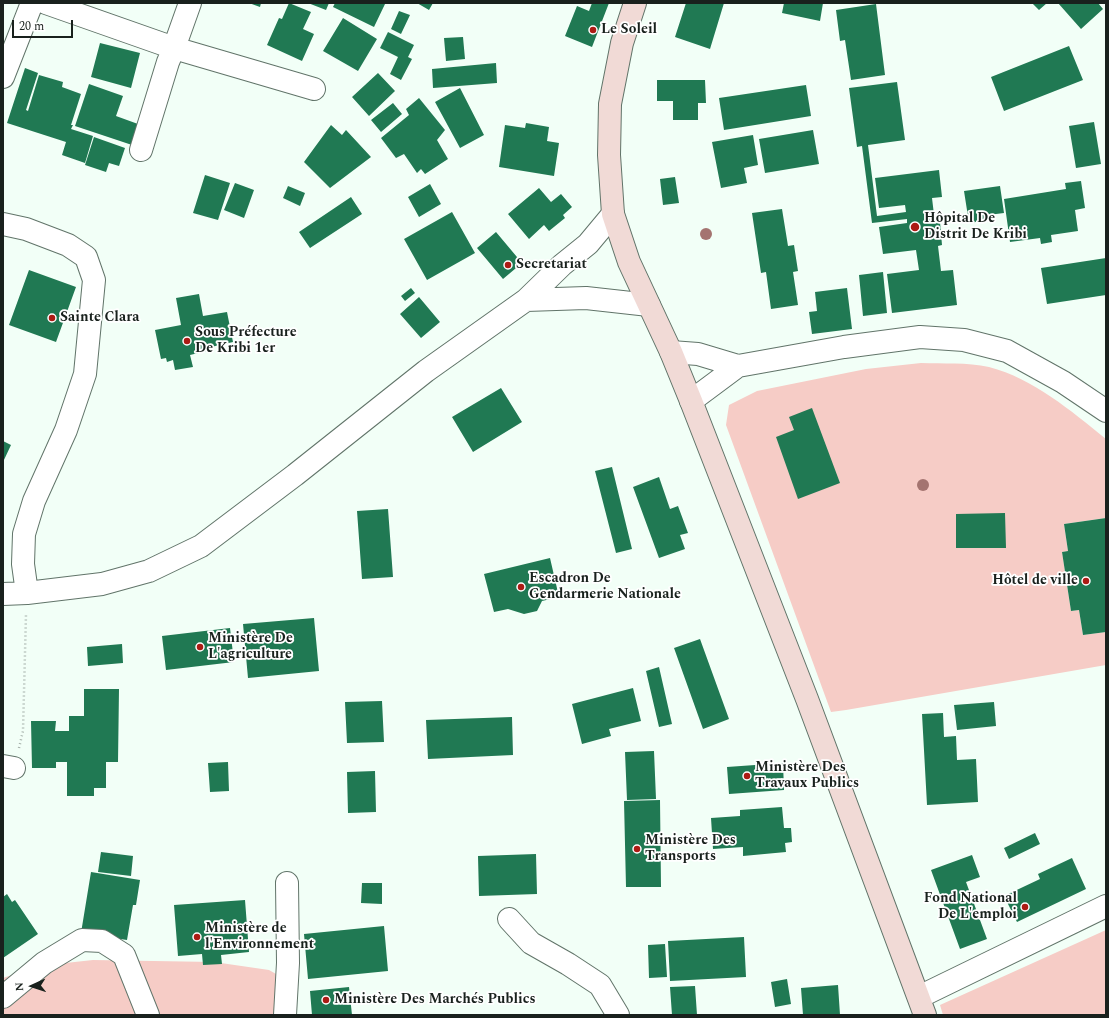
<!DOCTYPE html>
<meta charset="utf-8">
<style>
body{margin:0}
#map{position:relative;width:1109px;height:1018px;overflow:hidden;background:#f2fff7;font-family:Spectral,serif}
canvas{display:block}
.frame{position:absolute;inset:0;border:4px solid #19211d;pointer-events:none}
.north{position:absolute;left:12px;top:966px;width:40px;height:40px;-webkit-text-stroke:3px #fff;paint-order:stroke;rotate:267deg;font-size:11px;font-weight:700;line-height:16px;text-align:center;color:#19211d}
.north::after{content:'';display:block;margin:auto;width:14px;height:18px;background:#19211d;clip-path:polygon(50% 0,100% 100%,50% 72%,0 100%)}
.scale{position:absolute;left:12px;top:20px;width:61px;height:18px;box-sizing:border-box;border:2px solid #19211d;border-top:0;padding-left:5px;font-size:12px;line-height:14px;white-space:nowrap;color:#19211d;-webkit-text-stroke:3px #fff;paint-order:stroke}
</style>
<div id="map">
<canvas width="1109" height="1018"></canvas>
<div class="frame"></div>
<div class="north">N</div>
<div class="scale">20 m</div>
</div>
<script>
const ctx = document.querySelector('canvas').getContext('2d');
ctx.lineJoin = 'round';
function fillPath(path, color) { ctx.fillStyle = color; ctx.fill(path, 'evenodd'); }
function strokePath(path, color, width, dash) { ctx.strokeStyle = color; ctx.lineWidth = width; ctx.lineCap = dash ? 'butt' : 'round'; ctx.setLineDash(dash || []); ctx.stroke(path); }
function write(font, color, halo, rows, align = 'center') {
  ctx.font = font + ' Spectral,serif'; ctx.lineWidth = 3.5; ctx.setLineDash([]); ctx.textBaseline = 'middle'; ctx.strokeStyle = halo; ctx.fillStyle = color; for (const [text, x, y, turn = 0] of rows) {
    ctx.save(); ctx.translate(x, y); ctx.rotate((+turn || 0) * Math.PI / 180); ctx.textAlign = isNaN(turn) ? turn : align; if (halo) ctx.strokeText(text, 0, 0); ctx.fillText(text, 0, 0); ctx.restore();
  }
}
fillPath(new Path2D(`
 M 921,363 C 943,364 967,362 989,367 C 1034,379 1070,410 1106,439 L 1106,518 L 1064,524 L 1068,551 L 1062,552 L 1071,611 L 1079,610 L 1083,635 L 1106,632 L 1106,665 L 846,710 L 831,712 L 726,425 L 729,405 L 757,391 L 866,369 Z
 M 1106,930 L 1106,1015 L 943,1015 L 940,1005 Z
 M 93,960 L 214,962 L 269,970 L 285,979 L 295,1015 L 3,1015 L 3,978 L 38,966 Z`), '#f6ccc6');
fillPath(new Path2D(`
 M 249,3 L 261,3 L 260,7 Z
 M 289,3 L 311,12 L 303,29 L 314,34 L 302,61 L 267,45 L 279,18 L 282,19 Z
 M 308,3 L 329,3 L 326,10 Z
 M 335,3 L 383,3 L 385,4 L 374,27 L 333,7 Z
 M 417,3 L 433,3 L 429,10 Z
 M 592,3 L 609,3 L 592,47 L 565,36 L 577,6 L 589,11 Z
 M 686,3 L 724,3 L 710,49 L 675,37 Z
 M 784,3 L 823,3 L 820,21 L 782,13 Z
 M 1032,3 L 1047,3 L 1039,10 Z
 M 1058,3 L 1098,3 L 1103,9 L 1081,29 Z
 M 876,4 L 885,75 L 851,80 L 845,40 L 840,41 L 836,10 Z
 M 399,11 L 410,15 L 401,34 L 391,29 Z
 M 343,18 L 377,39 L 358,71 L 323,51 Z
 M 388,32 L 414,45 L 408,57 L 412,59 L 401,80 L 390,74 L 398,57 L 380,48 Z
 M 463,37 L 465,59 L 446,61 L 444,38 Z
 M 100,43 L 140,53 L 131,88 L 91,77 Z
 M 1069,46 L 1083,80 L 1004,111 L 991,77 Z
 M 496,63 L 497,83 L 433,88 L 432,69 Z
 M 25,68 L 38,73 L 26,110 L 28,111 L 39,75 L 63,82 L 62,87 L 81,94 L 71,125 L 73,125 L 71,129 L 93,136 L 85,163 L 62,155 L 66,142 L 7,123 Z
 M 378,73 L 395,91 L 369,116 L 352,97 Z
 M 657,80 L 705,80 L 706,103 L 698,103 L 698,120 L 673,120 L 673,101 L 657,101 Z
 M 897,82 L 905,140 L 868,145 L 877,216 L 906,212 L 905,205 L 879,208 L 875,178 L 939,170 L 942,197 L 932,198 L 935,223 L 940,222 L 942,245 L 938,246 L 941,271 L 953,270 L 957,305 L 892,313 L 887,274 L 919,270 L 916,250 L 883,254 L 879,227 L 907,223 L 907,219 L 872,223 L 862,146 L 857,147 L 849,88 Z
 M 89,84 L 123,96 L 116,116 L 138,124 L 132,145 L 75,126 Z
 M 806,85 L 811,116 L 724,130 L 719,98 Z
 M 460,88 L 484,135 L 460,148 L 435,102 Z
 M 419,98 L 445,130 L 437,140 L 448,159 L 425,174 L 421,169 L 417,173 L 404,154 L 396,158 L 381,138 L 409,115 L 406,109 Z
 M 393,103 L 402,114 L 381,132 L 371,120 Z
 M 1094,122 L 1101,164 L 1076,168 L 1069,126 Z
 M 526,123 L 549,127 L 547,141 L 559,143 L 554,176 L 499,167 L 505,125 L 525,128 Z
 M 331,125 L 342,135 L 346,130 L 371,157 L 330,188 L 304,162 Z
 M 813,130 L 819,164 L 765,173 L 759,139 Z
 M 753,135 L 758,165 L 744,168 L 747,183 L 721,188 L 712,142 Z
 M 94,137 L 125,148 L 119,166 L 109,163 L 106,172 L 85,165 Z
 M 205,175 L 230,183 L 218,220 L 193,213 Z
 M 675,177 L 679,203 L 663,205 L 660,179 Z
 M 1081,181 L 1085,208 L 1075,210 L 1078,231 L 1051,235 L 1052,242 L 1041,244 L 1040,238 L 1010,242 L 1004,199 L 1066,189 L 1065,183 Z
 M 235,183 L 254,190 L 244,218 L 224,210 Z
 M 430,184 L 441,204 L 419,217 L 408,197 Z
 M 288,186 L 305,193 L 300,206 L 283,198 Z
 M 1000,186 L 1004,213 L 988,215 L 989,220 L 969,223 L 964,191 Z
 M 539,188 L 551,202 L 561,194 L 572,207 L 563,215 L 565,218 L 549,231 L 544,225 L 529,239 L 508,214 Z
 M 351,197 L 362,214 L 310,248 L 299,232 Z
 M 782,209 L 788,246 L 794,245 L 798,271 L 793,272 L 798,305 L 771,309 L 766,272 L 761,273 L 752,213 Z
 M 452,212 L 475,253 L 427,280 L 404,239 Z
 M 496,232 L 522,263 L 503,279 L 477,248 Z
 M 1106,258 L 1106,295 L 1047,304 L 1041,268 Z
 M 29,270 L 76,287 L 56,342 L 9,325 Z
 M 883,272 L 887,313 L 863,316 L 859,275 Z
 M 411,288 L 415,293 L 405,301 L 401,296 Z
 M 847,288 L 852,329 L 812,334 L 809,312 L 817,311 L 815,292 Z
 M 199,294 L 203,316 L 227,312 L 233,342 L 211,347 L 211,350 L 190,355 L 193,367 L 175,370 L 173,360 L 167,362 L 166,358 L 161,359 L 155,330 L 181,325 L 176,298 Z
 M 419,297 L 440,322 L 421,338 L 400,314 Z
 M 501,388 L 522,422 L 473,452 L 452,417 Z
 M 812,408 L 840,483 L 798,499 L 776,437 L 794,430 L 789,417 Z
 M 3,441 L 11,445 L 3,462 Z
 M 612,467 L 632,549 L 616,553 L 595,471 Z
 M 659,477 L 670,509 L 678,506 L 688,533 L 680,535 L 685,549 L 659,558 L 633,487 Z
 M 388,509 L 393,577 L 362,579 L 357,511 Z
 M 1005,513 L 1006,548 L 956,548 L 956,514 Z
 M 1106,518 L 1106,632 L 1083,635 L 1079,610 L 1071,611 L 1062,552 L 1068,551 L 1064,524 Z
 M 550,558 L 559,597 L 542,601 L 537,611 L 524,614 L 508,609 L 494,612 L 484,574 Z
 M 314,618 L 319,671 L 248,678 L 243,624 Z
 M 230,628 L 234,662 L 166,670 L 162,636 Z
 M 700,639 L 729,719 L 703,729 L 674,648 Z
 M 122,644 L 123,663 L 88,666 L 87,647 Z
 M 659,667 L 672,724 L 659,727 L 646,671 Z
 M 633,688 L 641,721 L 609,729 L 611,736 L 582,744 L 572,704 Z
 M 84,689 L 119,689 L 118,762 L 106,762 L 106,788 L 94,788 L 94,796 L 67,796 L 67,762 L 56,762 L 56,768 L 32,768 L 31,721 L 56,721 L 55,731 L 69,731 L 69,716 L 84,716 Z
 M 382,701 L 384,742 L 347,743 L 345,702 Z
 M 994,702 L 996,726 L 957,730 L 954,705 Z
 M 943,713 L 944,737 L 956,736 L 957,760 L 976,759 L 978,802 L 927,805 L 922,714 Z
 M 512,717 L 513,755 L 428,759 L 426,720 Z
 M 654,751 L 656,799 L 627,800 L 625,752 Z
 M 228,762 L 229,791 L 210,792 L 208,763 Z
 M 783,763 L 784,790 L 729,794 L 727,767 Z
 M 375,771 L 376,812 L 348,813 L 347,772 Z
 M 660,800 L 661,887 L 626,887 L 624,801 Z
 M 782,807 L 784,828 L 791,828 L 792,842 L 785,843 L 786,852 L 743,856 L 743,847 L 713,849 L 711,818 L 740,816 L 740,810 Z
 M 1035,833 L 1040,844 L 1009,859 L 1004,848 Z
 M 101,852 L 133,856 L 131,876 L 98,872 Z
 M 536,854 L 537,894 L 479,896 L 478,856 Z
 M 972,855 L 980,877 L 966,882 L 987,939 L 960,949 L 931,870 Z
 M 1072,858 L 1086,889 L 1017,922 L 1004,896 L 1040,879 L 1038,874 Z
 M 91,872 L 140,880 L 136,905 L 133,905 L 127,940 L 81,933 Z
 M 362,883 L 382,883 L 382,904 L 361,903 Z
 M 7,894 L 12,902 L 15,900 L 38,934 L 3,958 L 3,897 Z
 M 245,900 L 249,952 L 221,955 L 222,964 L 203,965 L 202,954 L 178,956 L 174,905 Z
 M 384,926 L 388,971 L 308,979 L 304,934 Z
 M 744,937 L 746,977 L 670,981 L 668,941 Z
 M 665,944 L 667,977 L 649,978 L 648,945 Z
 M 787,979 L 791,1004 L 775,1007 L 771,982 Z
 M 838,985 L 840,1015 L 803,1015 L 801,988 Z
 M 695,986 L 697,1015 L 672,1015 L 670,987 Z
 M 349,987 L 352,1015 L 312,1015 L 310,991 Z`), '#207953');
const street = new Path2D(`
 M 46,3 L 174,48 L 314,89
 M 3,77 L 32,3
 M 141,150 L 168,62 L 174,48 L 190,3
 M 3,224 L 26,229 L 68,245 L 86,257 L 94,280 L 85,374 L 66,430 L 34,501 L 24,534 L 23,564 L 27,593
 M 526,300 L 586,298 L 649,305
 M 671,352 L 698,354 L 738,366
 M 691,401 L 738,366 L 844,347 L 920,337 L 964,340 L 1007,351 L 1063,382 L 1106,411
 M 3,594 L 27,593 L 102,584 L 149,571 L 201,546 L 295,475 L 426,371 L 526,300 L 562,265 L 588,244 L 613,214
 M 3,766 L 14,768
 M 509,919 L 531,943 L 568,964 L 600,985 L 618,1015
 M 3,997 L 44,963 L 82,940 L 102,941 L 124,955 L 148,1015
 M 919,997 L 1106,906
 M 285,1015 L 288,963 L 287,883`);
const secondary = new Path2D(`
 M 635,3 L 622,43 L 610,104 L 609,155 L 613,214 L 629,262 L 671,352 L 691,401 L 807,699 L 925,1015`);
strokePath(street, '#617469', 24);
strokePath(secondary, '#617469', 24);
strokePath(new Path2D(`
 M 19,748 L 23,731 L 26,614`), '#a6b1ab', 2.5, [1, 3]);
strokePath(street, '#fff', 22);
strokePath(secondary, '#f1dad6', 22);
ctx.fillStyle = '#a47470';
for (const [x, y] of [
 [706,234],
 [923,485]
]) { ctx.beginPath(); ctx.arc(x, y, 6, 0, 2 * Math.PI); ctx.fill(); }
for (const [x, y, r, color] of [
 [593,30,4,"#ac1b14"],
 [915,227,5,"#ac1b14"],
 [508,265,4,"#ac1b14"],
 [52,318,4,"#ac1b14"],
 [187,341,4,"#ac1b14"],
 [1086,581,4,"#ac1b14"],
 [521,587,4,"#ac1b14"],
 [200,647,4,"#ac1b14"],
 [747,776,4,"#ac1b14"],
 [637,849,4,"#ac1b14"],
 [1025,907,4,"#ac1b14"],
 [197,937,4,"#ac1b14"],
 [326,1000,4,"#ac1b14"]
]) { const dot = new Path2D(); dot.arc(x, y, r, 0, 2 * Math.PI); ctx.fillStyle = color; ctx.fill(dot); strokePath(dot, '#fff', 1.5); }
write('bold 14px', '#19211d', '#fff', [
 ["Le Soleil",601,30],
 ["Hôpital De",924,219],
 ["Distrit De Kribi",924,235],
 ["Secretariat",516,265],
 ["Sainte Clara",60,318],
 ["Sous Préfecture",195,333],
 ["De Kribi 1er",195,349],
 ["Escadron De",529,579],
 ["Gendarmerie Nationale",529,595],
 ["Hôtel de ville",1078,581,"right"],
 ["Ministère De",208,639],
 ["L'agriculture",208,655],
 ["Ministère Des",755,768],
 ["Travaux Publics",755,784],
 ["Ministère Des",645,841],
 ["Transports",645,857],
 ["Fond National",1017,899,"right"],
 ["De L'emploi",1017,915,"right"],
 ["Ministère de",205,929],
 ["l'Environnement",205,945],
 ["Ministère Des Marchés Publics",334,1000]
], 'left');
</script>
